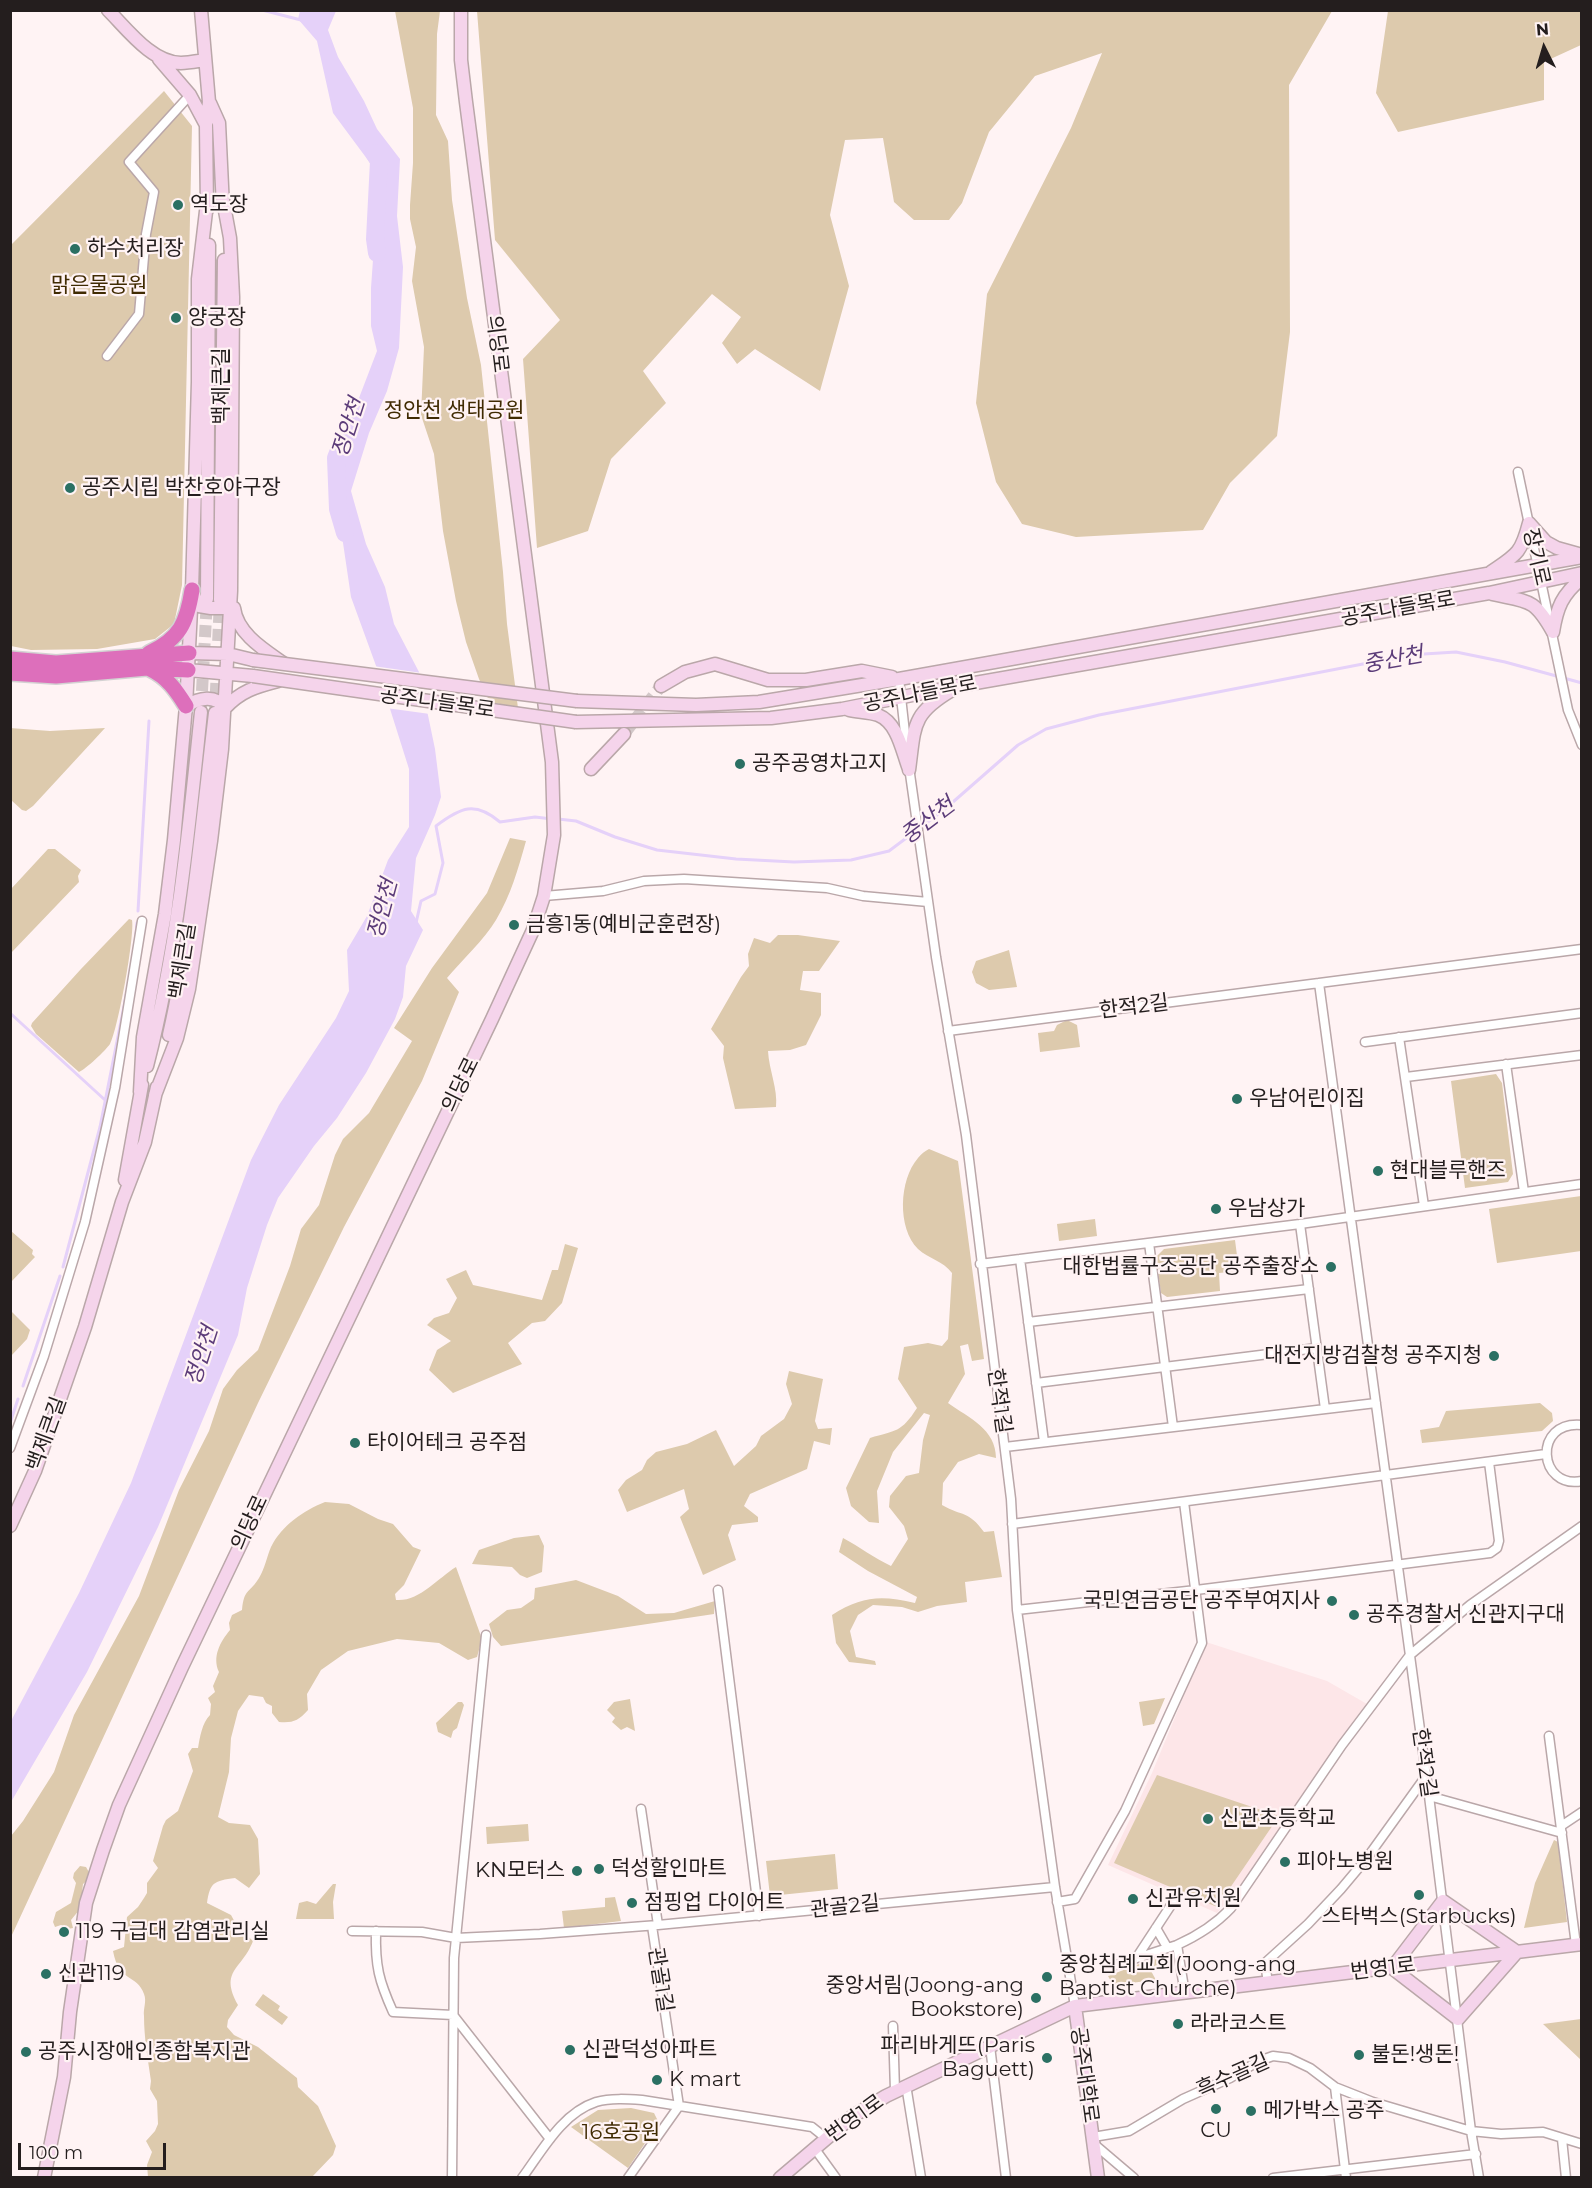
<!DOCTYPE html>
<meta charset="utf-8">
<style>
body{margin:0}
#map{position:relative;width:1592px;height:2188px;overflow:hidden;background:#fff3f4;font-family:Montserrat,sans-serif}
canvas{display:block}
.frame{position:absolute;inset:0;border:12px solid #241e1e;pointer-events:none}
.north{position:absolute;left:1514px;top:18px;width:60px;height:60px;-webkit-text-stroke:4px #fff3f4;paint-order:stroke;rotate:355deg;font-size:16px;font-weight:700;line-height:24px;text-align:center;color:#241e1e}
.north::after{content:'';display:block;margin:auto;width:21px;height:27px;background:#241e1e;clip-path:polygon(50% 0,100% 100%,50% 72%,0 100%)}
.scale{position:absolute;left:18px;top:2143px;width:148px;height:27px;box-sizing:border-box;border:3px solid #241e1e;border-top:0;padding-left:8px;font-size:18px;line-height:21px;white-space:nowrap;color:#241e1e;-webkit-text-stroke:4px #fff3f4;paint-order:stroke}
</style>
<div id="map">
<canvas width="1592" height="2188"></canvas>
<div class="frame"></div>
<div class="north">N</div>
<div class="scale">100 m</div>
</div>
<script>
const ctx = document.querySelector('canvas').getContext('2d');
ctx.lineJoin = 'round';
function fillPath(path, color) { ctx.fillStyle = color; ctx.fill(path, 'evenodd'); }
function strokePath(path, color, width, dash) { ctx.strokeStyle = color; ctx.lineWidth = width; ctx.lineCap = dash ? 'butt' : 'round'; ctx.setLineDash(dash || []); ctx.stroke(path); }
function write(font, color, halo, rows, align = 'center') {
  ctx.font = font + ' Montserrat,"Noto Sans KR",sans-serif'; ctx.lineWidth = 4.5; ctx.setLineDash([]); ctx.textBaseline = 'middle'; ctx.strokeStyle = halo; ctx.fillStyle = color; for (const [text, x, y, turn = 0] of rows) {
    ctx.save(); ctx.translate(x, y); ctx.rotate((+turn || 0) * Math.PI / 180); ctx.textAlign = isNaN(turn) ? turn : align; if (halo) ctx.strokeText(text, 0, 0); ctx.fillText(text, 0, 0); ctx.restore();
  }
}
fillPath(new Path2D(`
 M 1206,1642 L 1327,1681 L 1367,1704 L 1320,1769 L 1244,1882 L 1217,1913 L 1108,1865 L 1152,1773 Z`), '#fde6e8');
fillPath(new Path2D(`
 M 395,11 L 440,11 L 437,34 L 436,115 L 448,141 L 452,200 L 467,298 L 481,365 L 503,572 L 507,624 L 518,708 L 495,703 L 487,697 L 479,679 L 466,642 L 456,601 L 443,531 L 434,454 L 421,415 L 424,347 L 412,281 L 416,247 L 410,219 L 410,205 L 413,163 L 413,108 Z
 M 477,11 L 1332,11 L 1289,85 L 1290,332 L 1277,436 L 1230,483 L 1203,530 L 1076,537 L 1022,524 L 996,482 L 976,403 L 987,294 L 1071,128 L 1102,53 L 1035,76 L 989,132 L 962,203 L 949,220 L 914,220 L 894,202 L 883,138 L 845,140 L 830,215 L 849,286 L 820,391 L 755,349 L 737,364 L 722,343 L 741,317 L 712,294 L 643,371 L 666,403 L 611,459 L 588,531 L 537,548 L 523,359 L 560,320 L 495,240 Z
 M 1388,11 L 1581,11 L 1581,45 L 1544,62 L 1544,100 L 1398,132 L 1376,93 Z
 M 164,91 L 192,126 L 182,585 L 174,624 L 155,639 L 97,649 L 31,650 L 11,646 L 11,245 Z
 M 10,728 L 50,731 L 105,728 L 33,806 L 26,811 L 22,810 L 11,800 Z
 M 510,838 L 526,841 C 518,869 511,895 496,920 C 484,940 462,960 447,978 L 459,992 L 422,1081 L 344,1227 L 258,1403 L 11,1937 L 11,1836 L 23,1821 L 54,1772 L 74,1715 L 139,1596 L 179,1490 L 209,1431 L 223,1389 L 237,1370 L 258,1350 L 290,1266 L 301,1229 L 319,1205 L 335,1155 L 343,1139 L 369,1113 L 412,1041 L 394,1028 L 432,968 L 487,893 Z
 M 48,849 L 55,849 L 81,870 L 78,876 L 79,882 L 11,953 L 11,889 Z
 M 129,919 L 132,920 C 135,935 118,1030 110,1044 C 105,1051 86,1069 79,1072 L 36,1034 L 31,1026 L 32,1023 L 81,969 Z
 M 778,935 L 798,935 L 840,941 L 819,971 L 803,971 L 800,990 L 821,993 L 821,1015 L 806,1045 L 790,1050 L 768,1051 C 769,1070 778,1089 776,1107 L 735,1109 L 723,1058 L 724,1046 L 711,1029 L 741,977 L 749,966 L 748,954 L 754,938 L 770,943 Z
 M 1009,950 L 1017,987 L 989,990 L 976,983 L 972,972 L 976,961 Z
 M 1067,1020 L 1077,1025 L 1080,1047 L 1040,1052 L 1038,1033 L 1054,1031 L 1057,1025 Z
 M 1496,1074 L 1502,1083 L 1513,1174 L 1508,1182 L 1465,1188 L 1451,1081 Z
 M 929,1149 L 958,1161 L 984,1359 L 972,1361 L 968,1344 L 960,1346 L 965,1374 L 948,1403 C 969,1418 996,1429 996,1458 L 979,1454 L 958,1462 L 943,1483 L 942,1505 C 963,1517 968,1510 984,1532 L 994,1531 L 1002,1577 L 965,1582 L 967,1602 L 937,1606 L 918,1612 L 902,1607 L 873,1605 L 858,1615 L 850,1631 L 856,1657 L 875,1661 L 876,1665 L 849,1662 L 836,1643 L 832,1615 C 862,1596 881,1595 915,1603 L 917,1597 L 868,1571 L 839,1552 L 843,1538 C 860,1547 874,1558 891,1566 L 908,1539 L 904,1526 L 889,1507 L 890,1496 L 906,1476 L 919,1473 L 923,1440 L 930,1415 L 924,1413 L 893,1452 L 877,1491 L 879,1523 L 869,1522 L 851,1506 L 846,1488 L 870,1438 C 896,1430 901,1433 917,1408 L 898,1379 L 904,1347 L 928,1343 L 942,1346 L 948,1339 L 952,1273 C 943,1261 929,1259 918,1249 C 897,1228 899,1180 918,1158 C 921,1154 925,1151 929,1149 Z
 M 1581,1196 L 1581,1251 L 1497,1263 L 1489,1209 Z
 M 1095,1219 L 1097,1236 L 1059,1241 L 1057,1224 Z
 M 11,1231 L 33,1250 L 32,1254 L 35,1257 L 11,1282 Z
 M 1235,1240 L 1239,1271 L 1219,1273 L 1220,1291 L 1167,1297 L 1161,1293 L 1156,1257 L 1164,1249 Z
 M 565,1244 L 578,1248 L 562,1303 L 545,1321 L 532,1323 L 508,1343 L 522,1364 L 453,1393 L 429,1370 L 437,1350 L 451,1341 L 427,1325 L 434,1318 L 449,1313 L 457,1298 L 446,1279 L 466,1270 L 473,1285 L 542,1300 L 552,1270 L 558,1270 Z
 M 11,1311 L 30,1330 L 27,1339 L 11,1356 Z
 M 789,1371 L 823,1379 L 815,1421 L 818,1429 L 832,1428 L 830,1445 L 814,1441 L 807,1469 L 750,1494 L 744,1506 L 758,1517 L 758,1522 L 732,1525 L 728,1535 L 736,1560 L 703,1575 L 680,1517 L 689,1509 L 684,1489 L 627,1512 L 618,1490 L 626,1480 L 642,1470 L 647,1460 L 656,1452 L 687,1444 L 716,1430 L 734,1466 L 756,1446 L 761,1436 L 784,1419 L 792,1404 L 786,1384 Z
 M 1540,1403 L 1552,1413 L 1553,1421 L 1542,1431 L 1422,1443 L 1420,1430 L 1439,1427 L 1446,1411 Z
 M 325,1502 L 349,1504 L 378,1519 L 393,1524 L 413,1547 L 421,1550 L 404,1585 L 395,1594 L 396,1600 C 419,1602 438,1578 456,1567 L 482,1639 L 477,1657 L 468,1660 L 439,1643 L 397,1639 L 348,1651 L 321,1670 L 307,1694 L 308,1710 C 298,1721 293,1723 279,1722 L 272,1713 L 272,1706 L 266,1703 L 263,1697 L 249,1695 L 238,1711 L 231,1738 L 229,1772 L 218,1817 L 229,1823 L 250,1825 L 258,1839 L 260,1874 L 249,1888 L 235,1878 C 214,1881 210,1882 207,1903 L 231,1915 L 237,1926 L 253,1941 C 242,1970 219,1970 238,2005 L 228,2020 L 227,2027 L 234,2035 L 258,2047 L 297,2078 L 298,2087 L 318,2106 L 336,2146 L 333,2155 L 312,2177 L 148,2177 L 147,2165 L 152,2152 L 146,2141 L 155,2131 L 158,2124 L 157,2101 L 150,2089 L 151,2081 C 148,2060 144,2038 144,2016 C 143,2009 147,2001 144,1994 C 137,1974 119,1983 113,1951 L 124,1947 L 127,1917 L 138,1907 L 144,1898 L 147,1893 L 147,1883 L 158,1868 L 153,1861 L 163,1826 L 166,1820 L 178,1811 L 193,1771 L 188,1754 L 192,1748 L 198,1748 C 200,1737 202,1723 210,1715 L 211,1704 L 208,1698 L 215,1692 L 213,1686 L 219,1672 C 212,1657 220,1642 230,1630 L 229,1623 L 232,1615 L 242,1610 C 244,1588 250,1593 259,1578 C 265,1568 267,1556 271,1547 C 282,1525 303,1511 325,1502 Z
 M 539,1535 L 544,1546 L 542,1572 L 527,1578 L 520,1575 L 512,1567 L 472,1564 L 479,1550 L 514,1538 Z
 M 576,1580 L 618,1596 L 646,1614 L 674,1613 L 715,1601 L 714,1614 L 501,1646 L 493,1637 L 489,1624 L 507,1610 L 521,1608 L 534,1599 L 535,1588 Z
 M 1165,1698 L 1154,1724 L 1143,1726 L 1139,1702 Z
 M 630,1699 L 635,1731 L 627,1727 L 621,1730 L 612,1722 L 615,1718 L 607,1710 L 614,1702 Z
 M 458,1702 L 462,1702 L 464,1705 L 457,1728 L 453,1731 L 451,1738 L 438,1732 L 436,1723 Z
 M 1157,1775 L 1279,1816 L 1217,1907 L 1114,1863 Z
 M 528,1824 L 529,1841 L 487,1844 L 486,1827 Z
 M 1554,1840 L 1558,1842 L 1567,1922 L 1524,1928 L 1535,1883 Z
 M 835,1854 L 838,1889 L 770,1896 L 766,1861 Z
 M 80,1866 L 86,1867 L 90,1874 L 89,1879 L 83,1884 L 80,1909 L 71,1920 L 73,1928 L 68,1929 L 61,1925 L 55,1927 L 53,1922 L 56,1912 L 71,1903 L 76,1883 L 73,1878 L 74,1873 Z
 M 333,1884 L 336,1884 L 333,1902 L 334,1919 L 296,1919 L 299,1903 L 307,1901 L 316,1904 Z
 M 615,1897 L 621,1921 L 564,1928 L 562,1911 L 605,1907 L 605,1898 Z
 M 1170,1952 L 1173,1962 L 1151,1971 L 1156,1980 L 1113,1985 L 1108,1976 Z
 M 263,1994 L 280,2006 L 278,2010 L 288,2017 L 282,2025 L 255,2005 Z
 M 1581,2019 L 1582,2019 L 1581,2060 L 1543,2024 Z
 M 631,2108 L 654,2113 L 659,2123 L 628,2168 L 571,2127 L 598,2110 Z`), '#ddcaad');
fillPath(new Path2D(`
 M 300,11 L 336,11 L 328,30 L 338,57 L 364,101 L 377,129 L 400,159 L 397,216 L 403,267 L 399,348 L 387,391 L 369,433 L 351,491 L 366,544 L 385,587 L 394,624 L 419,672 L 435,749 L 441,797 L 435,815 L 416,858 L 411,911 L 423,930 L 406,966 L 403,997 L 395,1019 L 366,1073 L 337,1118 L 314,1146 L 278,1198 L 267,1225 L 247,1288 L 238,1335 L 158,1527 L 87,1672 L 11,1802 L 11,1721 L 79,1593 L 131,1483 L 251,1160 L 279,1105 L 336,1018 L 349,991 L 347,950 L 367,916 L 388,860 L 409,827 L 409,769 L 379,674 L 351,597 L 338,509 L 336,458 L 377,351 L 371,326 L 371,288 L 379,175 L 333,113 L 317,41 L 298,19 Z`), '#e5d1f9');
fillPath(new Path2D(`
 M 373,666 L 422,673 L 430,714 L 386,708 Z`), '#fff3f4');
strokePath(new Path2D(`
 M 262,10 L 301,20
 M 558,819 L 576,821 L 615,837 L 657,850 L 736,859 L 794,862 L 851,860 L 889,851 L 945,809 L 1018,745 L 1046,729 L 1099,715 L 1368,663 L 1424,654 L 1456,652 L 1505,662 L 1582,683
 M 138,911 L 149,721
 M 416,923 L 421,901 L 435,894 L 443,863 L 436,826 C 461,807 475,801 500,822 L 535,817 L 552,819
 M 136,934 L 137,923
 M 10,1013 L 105,1100
 M 63,1267 L 100,1127 L 127,991
 M 23,1386 L 60,1276
 M 10,1423 L 18,1399`), '#e5d1f9', 3);
strokePath(new Path2D(`
 M 374,153 L 379,161 L 375,239 L 377,253
 M 343,440 L 336,458 L 338,509 L 345,533`), '#e5d1f9', 18);
strokePath(new Path2D(`
 M 201,709 L 207,599
 M 215,713 L 220,600
 M 624,734 L 661,686`), '#d3c8c9', 12, [12, 6]);
const street = new Path2D(`
 M 107,356 L 139,314 L 146,234 L 154,192 L 129,162 L 190,95
 M 1518,472 L 1568,710 L 1582,745
 M 899,679 L 907,751
 M 909,767 L 936,957 L 966,1135 L 1011,1499 L 1017,1610 L 1055,1887 L 1075,2006
 M 544,896 L 603,891 L 644,881 L 684,879 L 827,888 L 863,896 L 928,902
 M 1319,983 L 1429,1796 L 1471,2131 L 1479,2178
 M 948,1031 L 1582,949
 M 1399,1037 L 1424,1206
 M 1365,1042 L 1582,1013
 M 1506,1064 L 1524,1192
 M 1406,1077 L 1582,1055
 M 1300,1224 L 1325,1409
 M 1149,1243 L 1173,1427
 M 1020,1259 L 1044,1442
 M 980,1264 L 1300,1224 L 1582,1184
 M 1028,1322 L 1309,1289
 M 1036,1383 L 1317,1348
 M 1582,1425 C 1532,1420 1538,1490 1582,1481
 M 1005,1447 L 1376,1403
 M 10,1448 L 44,1356 L 85,1222 L 115,1088 L 142,921
 M 1012,1524 L 1546,1454
 M 718,1590 L 759,1916
 M 1017,1610 L 1196,1590 L 1490,1553 L 1497,1548 L 1499,1541 L 1489,1462
 M 1549,1736 L 1576,1945
 M 1429,1796 L 1562,1833
 M 641,1809 L 658,1925
 M 1561,1826 L 1582,1812
 M 1057,1902 L 1075,1899 L 1125,1811 L 1202,1643 L 1184,1502
 M 1156,1928 L 1167,1947
 M 352,1931 L 422,1932 L 456,1938 L 540,1934 L 658,1925 L 1055,1887
 M 376,1931 C 375,1966 379,1981 393,2012 L 453,2015 L 550,2139
 M 1137,1957 L 1175,1899
 M 1106,1968 L 1177,1945
 M 1268,1983 L 1265,1963 L 1308,1924 L 1341,1889 L 1367,1858 L 1426,1776
 M 1185,1994 L 1177,1945 C 1197,1936 1215,1925 1231,1908 L 1342,1745 L 1410,1655 L 1470,1605 L 1582,1526
 M 893,2026 L 895,2091
 M 990,2046 L 1006,2178
 M 906,2085 L 921,2178
 M 1335,2087 L 1346,2178
 M 1093,2137 L 1129,2131 L 1183,2099 L 1230,2078 L 1259,2061 L 1273,2056 L 1289,2058 L 1310,2068 L 1335,2087 L 1373,2102 L 1471,2131 L 1501,2134 L 1543,2132 L 1582,2144
 M 1562,2139 L 1566,2178
 M 1094,2144 L 1134,2178
 M 815,2149 L 836,2178
 M 452,2178 L 454,1958 L 486,1635
 M 522,2178 C 542,2151 562,2113 596,2102 C 611,2098 627,2099 642,2100 L 812,2127 L 827,2139
 M 628,2178 L 679,2106 L 652,1926
 M 1273,2178 L 1476,2154`);
const secondary = new Path2D(`
 M 108,10 C 127,29 152,63 181,63 C 189,63 198,61 205,60
 M 201,10 L 209,102 L 206,125 L 207,210
 M 159,59 L 190,95 L 206,125
 M 210,103 L 219,123 L 223,207
 M 1529,523 L 1546,542 L 1557,548 L 1582,555
 M 1491,572 C 1516,555 1521,554 1529,523
 M 193,593 L 199,606 L 211,608 L 225,608 L 229,601
 M 1492,594 C 1529,602 1534,598 1553,632
 M 207,599 L 209,245
 M 220,600 L 224,260
 M 234,608 C 237,633 263,649 283,663
 M 1553,632 C 1557,607 1562,595 1582,578
 M 189,653 L 228,654 L 253,660
 M 188,670 L 253,676
 M 661,686 L 685,672 L 715,664 L 768,680 L 806,680 L 862,671 L 892,677
 M 577,701 L 696,705 L 759,702 L 899,679 L 1582,557
 M 186,706 C 199,698 215,694 225,708 C 241,691 255,687 278,681
 M 849,710 C 858,712 870,712 878,715 C 898,723 902,751 909,769
 M 576,722 L 771,718 L 842,709 L 958,686 L 1489,593 L 1582,573
 M 591,769 L 624,734
 M 909,770 C 915,726 911,714 952,690
 M 169,1035 C 193,929 202,821 215,713
 M 147,1066 C 177,951 189,830 201,712
 M 140,1092 L 143,1037 L 165,914 L 174,840 L 186,706 L 192,590 L 198,382 L 198,279 L 207,203
 M 155,1095 L 177,1038 L 189,989 L 211,841 L 222,749 L 231,591 L 233,297 L 230,238 L 223,200
 M 125,1180 L 142,1085
 M 10,1526 L 35,1471 L 85,1327 L 122,1202 L 145,1142 L 157,1087
 M 1443,1901 L 1517,1952 L 1458,2019 L 1392,1968 Z
 M 1075,2006 L 1098,2178
 M 44,2178 L 64,2077 L 70,2012 L 86,1903 L 103,1850 L 119,1805 L 182,1667 L 492,1019 L 533,930 L 544,896 L 554,835 L 552,762 L 466,102 L 461,60 L 461,10
 M 780,2178 L 853,2116 L 886,2096 L 1075,2006 L 1582,1944`);
const highway = new Path2D(`
 M 149,653 C 180,639 187,622 192,590
 M 10,659 L 56,663 L 189,653
 M 150,669 C 167,677 176,690 186,706
 M 10,673 L 56,676 L 147,668 L 188,670`);
strokePath(street, '#baa7a9', 11);
strokePath(secondary, '#baa7a9', 15);
strokePath(highway, '#d3d2d2', 18);
strokePath(street, '#fff', 8);
strokePath(secondary, '#f5d4eb', 12);
strokePath(highway, '#dd6fbb', 15);
const secondaryBridge = new Path2D(`
 M 253,660 L 577,701
 M 253,676 L 576,722`);
strokePath(secondaryBridge, '#baa7a9', 15, []);
strokePath(secondaryBridge, '#f5d4eb', 12);
for (const [x, y, r, color] of [
 [178,205,6,"#2b7063"],
 [75,249,6,"#2b7063"],
 [176,318,6,"#2b7063"],
 [70,488,6,"#2b7063"],
 [740,764,6,"#2b7063"],
 [514,925,6,"#2b7063"],
 [1237,1099,6,"#2b7063"],
 [1378,1171,6,"#2b7063"],
 [1216,1209,6,"#2b7063"],
 [1331,1267,6,"#2b7063"],
 [1494,1356,6,"#2b7063"],
 [355,1443,6,"#2b7063"],
 [1332,1601,6,"#2b7063"],
 [1354,1615,6,"#2b7063"],
 [1208,1819,6,"#2b7063"],
 [1285,1862,6,"#2b7063"],
 [599,1869,6,"#2b7063"],
 [577,1871,6,"#2b7063"],
 [1419,1895,6,"#2b7063"],
 [1133,1899,6,"#2b7063"],
 [632,1903,6,"#2b7063"],
 [64,1932,6,"#2b7063"],
 [46,1974,6,"#2b7063"],
 [1047,1977,6,"#2b7063"],
 [1036,1998,6,"#2b7063"],
 [1178,2024,6,"#2b7063"],
 [570,2050,6,"#2b7063"],
 [26,2052,6,"#2b7063"],
 [1359,2055,6,"#2b7063"],
 [1047,2058,6,"#2b7063"],
 [657,2080,6,"#2b7063"],
 [1216,2109,6,"#2b7063"],
 [1251,2111,6,"#2b7063"]
]) { const dot = new Path2D(); dot.arc(x, y, r, 0, 2 * Math.PI); ctx.fillStyle = color; ctx.fill(dot); strokePath(dot, '#fff3f4', 2); }
write('21px', '#241e1e', '#fff3f4', [
 ["역도장",190,205],
 ["하수처리장",87,249],
 ["양궁장",188,318],
 ["공주시립 박찬호야구장",82,488],
 ["공주공영차고지",752,764],
 ["금흥1동(예비군훈련장)",526,925],
 ["우남어린이집",1249,1099],
 ["현대블루핸즈",1390,1171],
 ["우남상가",1228,1209],
 ["대한법률구조공단 공주출장소",1319,1267,"right"],
 ["대전지방검찰청 공주지청",1482,1356,"right"],
 ["타이어테크 공주점",367,1443],
 ["국민연금공단 공주부여지사",1320,1601,"right"],
 ["공주경찰서 신관지구대",1366,1615],
 ["신관초등학교",1220,1819],
 ["피아노병원",1297,1862],
 ["덕성할인마트",611,1869],
 ["KN모터스",565,1871,"right"],
 ["신관유치원",1145,1899],
 ["점핑업 다이어트",644,1903],
 ["스타벅스(Starbucks)",1419,1917,"center"],
 ["119 구급대 감염관리실",76,1932],
 ["중앙침례교회(Joong-ang",1059,1965],
 ["Baptist Churche)",1059,1989],
 ["신관119",58,1974],
 ["중앙서림(Joong-ang",1024,1986,"right"],
 ["Bookstore)",1024,2010,"right"],
 ["라라코스트",1190,2024],
 ["파리바게뜨(Paris",1035,2046,"right"],
 ["Baguett)",1035,2070,"right"],
 ["신관덕성아파트",582,2050],
 ["공주시장애인종합복지관",38,2052],
 ["불돈!생돈!",1371,2055],
 ["K mart",669,2080],
 ["메가박스 공주",1263,2111],
 ["CU",1216,2131,"center"]
], 'left');
write('21px', '#402b02', '#fff3f4', [
 ["맑은물공원",99,286],
 ["정안천 생태공원",454,411],
 ["16호공원",621,2133]
]);
write('21px', '#241e1e', '#fff3f4', [
 ["의당로",497,344,83],
 ["백제큰길",222,386,-90],
 ["장기로",1536,557,77],
 ["공주나들목로",1398,609,-10],
 ["공주나들목로",920,694,-11],
 ["공주나들목로",437,703,8],
 ["백제큰길",183,961,-81],
 ["한적2길",1134,1007,-7],
 ["의당로",461,1085,-64],
 ["한적1길",999,1401,82],
 ["백제큰길",47,1434,-70],
 ["의당로",250,1523,-65],
 ["한적2길",1424,1763,82],
 ["관골2길",845,1907,-6],
 ["번영1로",1383,1969,-7],
 ["관골1길",660,1980,81],
 ["공주대학로",1084,2075,82],
 ["흑수골길",1233,2076,-24],
 ["번영1로",855,2119,-36]
]);
write('italic 22px', '#5c3c79', '#fff3f4', [
 ["정안천",349,428,-72],
 ["중산천",1393,660,-10],
 ["중산천",928,821,-37],
 ["정안천",383,909,-75],
 ["정안천",202,1356,-72]
]);
</script>
